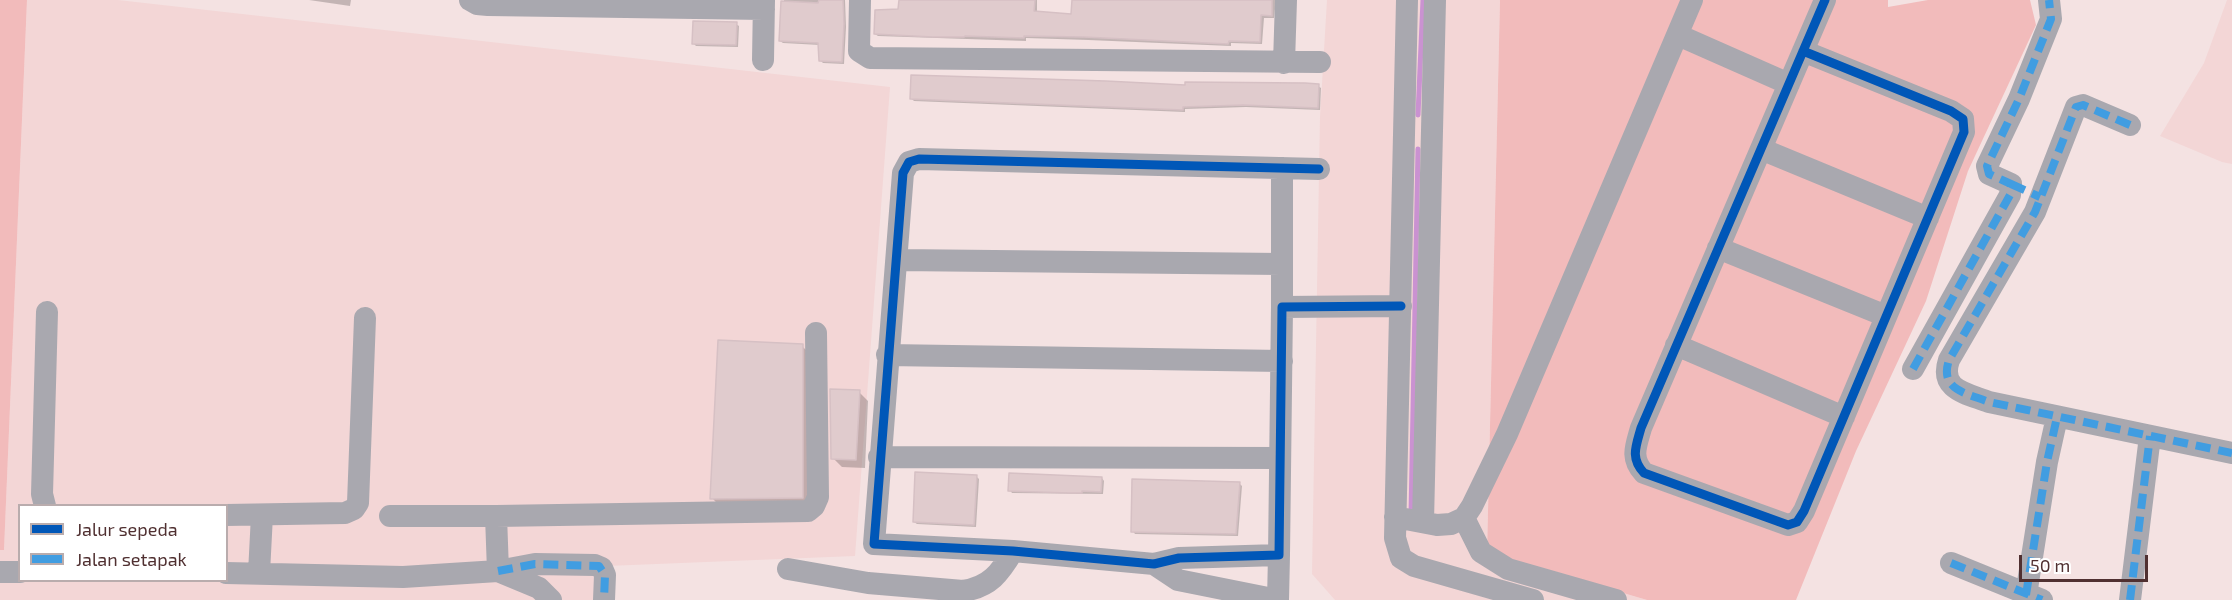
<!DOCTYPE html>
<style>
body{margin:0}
#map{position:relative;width:2232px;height:600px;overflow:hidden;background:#f4e2e2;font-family:"Exo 2",sans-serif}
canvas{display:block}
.legend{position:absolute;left:18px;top:504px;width:210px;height:78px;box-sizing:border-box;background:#fff;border:2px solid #b9acad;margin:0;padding:8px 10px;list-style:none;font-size:18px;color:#503031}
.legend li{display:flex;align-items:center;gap:12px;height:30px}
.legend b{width:30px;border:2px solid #b9acad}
.scale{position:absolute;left:2019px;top:555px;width:129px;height:27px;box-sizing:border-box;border:3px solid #503031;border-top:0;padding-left:8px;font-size:18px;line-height:21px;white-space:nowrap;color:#503031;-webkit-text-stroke:4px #fff;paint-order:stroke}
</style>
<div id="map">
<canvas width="2232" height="600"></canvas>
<ul class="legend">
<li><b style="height:8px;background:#0057b8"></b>Jalur sepeda</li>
<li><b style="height:8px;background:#419de1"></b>Jalan setapak</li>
</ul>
<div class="scale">50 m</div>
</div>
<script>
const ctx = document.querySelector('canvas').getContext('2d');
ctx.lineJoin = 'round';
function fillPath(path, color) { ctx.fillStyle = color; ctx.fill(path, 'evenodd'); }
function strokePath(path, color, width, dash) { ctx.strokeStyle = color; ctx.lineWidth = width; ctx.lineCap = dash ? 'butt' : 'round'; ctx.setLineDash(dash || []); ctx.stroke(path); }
fillPath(new Path2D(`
 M 27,0 L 118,0 L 890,87 L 855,556 L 607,566 L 603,600 L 0,600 L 0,550 L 4,549 ZM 20,506 L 226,506 L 226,580 L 20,580 Z
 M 1327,0 L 1500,0 L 1487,553 L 1647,600 L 1335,600 L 1312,574 L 1320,117 Z
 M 2227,0 L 2232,0 L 2232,164 L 2222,162 L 2160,136 L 2204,63 Z`), '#f3d6d6');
fillPath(new Path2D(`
 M 0,0 L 27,0 L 4,550 L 0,550 Z
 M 1500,0 L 1888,0 L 1888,7 L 1928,0 L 2030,0 L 2036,25 L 1968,171 L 1926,301 L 1856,451 L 1796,600 L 1647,600 L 1487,553 Z`), '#f2bbbb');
fillPath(new Path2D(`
 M 309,0 L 351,0 L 350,6 Z
 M 784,0 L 845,0 L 846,27 L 844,64 L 823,63 L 820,60 L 820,45 L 783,43 L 780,41 Z
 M 900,0 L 1037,0 L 1037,13 L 1073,16 L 1073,0 L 1276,0 L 1274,18 L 1264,18 L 1262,44 L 1231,43 L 1231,46 L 1088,40 L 1026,38 L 1026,41 L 878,36 L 875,34 L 900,11 Z
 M 736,24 L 739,26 L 738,47 L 696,46 L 694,44 Z
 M 1318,86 L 1321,88 L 1320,110 L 1246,107 L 1185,109 L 1185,112 L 914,101 L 911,98 L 1186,87 Z
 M 802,346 L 814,358 L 814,509 L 724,510 L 712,498 Z
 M 859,392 L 868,401 L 865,468 L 842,467 L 833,458 Z
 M 976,476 L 979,479 L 976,527 L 917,524 L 914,522 Z
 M 1102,478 L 1104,481 L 1103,494 L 1012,493 L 1010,490 Z
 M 1239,483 L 1242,486 L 1238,536 L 1135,534 L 1133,531 Z`), '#0003');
strokePath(new Path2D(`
 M 1418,115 L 1423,0
 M 1411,516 L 1418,149`), '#ca92d1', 5);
const building = new Path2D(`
 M 819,0 L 843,0 L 844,24 L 842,62 L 819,61 L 818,43 L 779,41 L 781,1 L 818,3 Z
 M 899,0 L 1035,0 L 1034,11 L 1071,14 L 1072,0 L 1272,0 L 1272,16 L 1261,15 L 1260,42 L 1229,41 L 1228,44 L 1084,37 L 1024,36 L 1024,38 L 965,36 L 964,37 L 933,37 L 874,34 L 875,10 L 898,9 Z
 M 693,21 L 737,22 L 736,45 L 692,44 Z
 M 911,75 L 1106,81 L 1185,85 L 1185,82 L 1305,83 L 1319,84 L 1318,108 L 1243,105 L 1183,107 L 1183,110 L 910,99 Z
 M 718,340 L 803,344 L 803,498 L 710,499 Z
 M 830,389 L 860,390 L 856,460 L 831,459 Z
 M 915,472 L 977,475 L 974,525 L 913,522 Z
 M 1009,473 L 1102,477 L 1101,492 L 1082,491 L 1082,493 L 1069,493 L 1008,491 Z
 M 1132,479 L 1240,482 L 1236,534 L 1131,532 Z`);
fillPath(building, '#e0cbcd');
strokePath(building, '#d6c0c4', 1.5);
strokePath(new Path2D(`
 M 470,0 L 477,4 L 488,5 L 764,9
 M 860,0 L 859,51 L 870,58 L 1320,62
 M 1407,0 L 1395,538 L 1401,558 L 1414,566 L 1533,600
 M 1678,35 L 1789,84
 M 1803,51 L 1951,111 L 1963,119 L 1964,132 L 1804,511 L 1797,522 L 1788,525 L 1644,473 C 1630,458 1636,446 1641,428 L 1825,0
 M 763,60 L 764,0
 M 1284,63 L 1286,0
 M 2130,125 L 2083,105 L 2076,107 L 2035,212 L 1949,360 C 1939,390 1966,393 1989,402 L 2232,453
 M 1761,149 L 1928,218
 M 1282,168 L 1282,307
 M 1319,169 L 919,159 L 909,162 L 903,173 L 874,544 L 1013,551 L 1154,564 L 1179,558 L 1279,555 L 1282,307 L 1401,306
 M 1718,248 L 1886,316
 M 898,260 L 1281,264
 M 1676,345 L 1844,417
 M 887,355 L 1282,361
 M 1913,369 L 2010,195 L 2011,184 L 1989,174 L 1987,166 L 2019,99 L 2051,19 L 2049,0
 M 879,457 L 1280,458
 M 45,506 L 42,494 L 47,312
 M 226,515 L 345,513 L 354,509 L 358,503 L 365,318
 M 390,516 L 496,516 L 808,511 L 814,506 L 818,497 L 816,333
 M 496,516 L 498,571
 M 1395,517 L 1437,525 L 1451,524 L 1464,518 L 1472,506 L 1507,434 L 1692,0
 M 1464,518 L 1481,552 L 1508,569 L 1616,600
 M 1423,522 L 1435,0
 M 1951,563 L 2042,600
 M 1154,564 L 1178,580 L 1278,600
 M 788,569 L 868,583 L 963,591 C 990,587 1000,573 1013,551
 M 498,571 L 539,588 L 551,600
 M 0,572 L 20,572
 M 226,573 L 403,577 L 498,571 L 535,564 L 595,565 L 602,568 L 605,575 L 604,600
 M 259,573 L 262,515
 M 2026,595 L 2047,462 L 2057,417
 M 1278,600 L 1279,555
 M 2130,600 L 2150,436`), '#a9a8af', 22);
strokePath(new Path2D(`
 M 2130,125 L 2083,105 L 2076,107 L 2035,212 L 1949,360 C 1939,390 1966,393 1989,402 L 2232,453
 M 2011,184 L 2040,197
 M 1913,369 L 2010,195 L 2011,184 L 1989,174 L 1987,166 L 2019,99 L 2051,19 L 2049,0
 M 1951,563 L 2042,600
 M 498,571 L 535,564 L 599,566 L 605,575 L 604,600
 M 2026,595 L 2047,462 L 2057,417
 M 2130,600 L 2150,436`), '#419de1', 8, [15, 8]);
strokePath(new Path2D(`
 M 1803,51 L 1951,111 L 1963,119 L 1964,132 L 1804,511 L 1797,522 L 1788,525 L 1644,473 C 1630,458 1636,446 1641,428 L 1825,0
 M 1319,169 L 919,159 L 909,162 L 903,173 L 874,544 L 1013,551 L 1154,564 L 1179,558 L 1279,555 L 1282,307 L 1401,306`), '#0057b8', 9);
</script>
